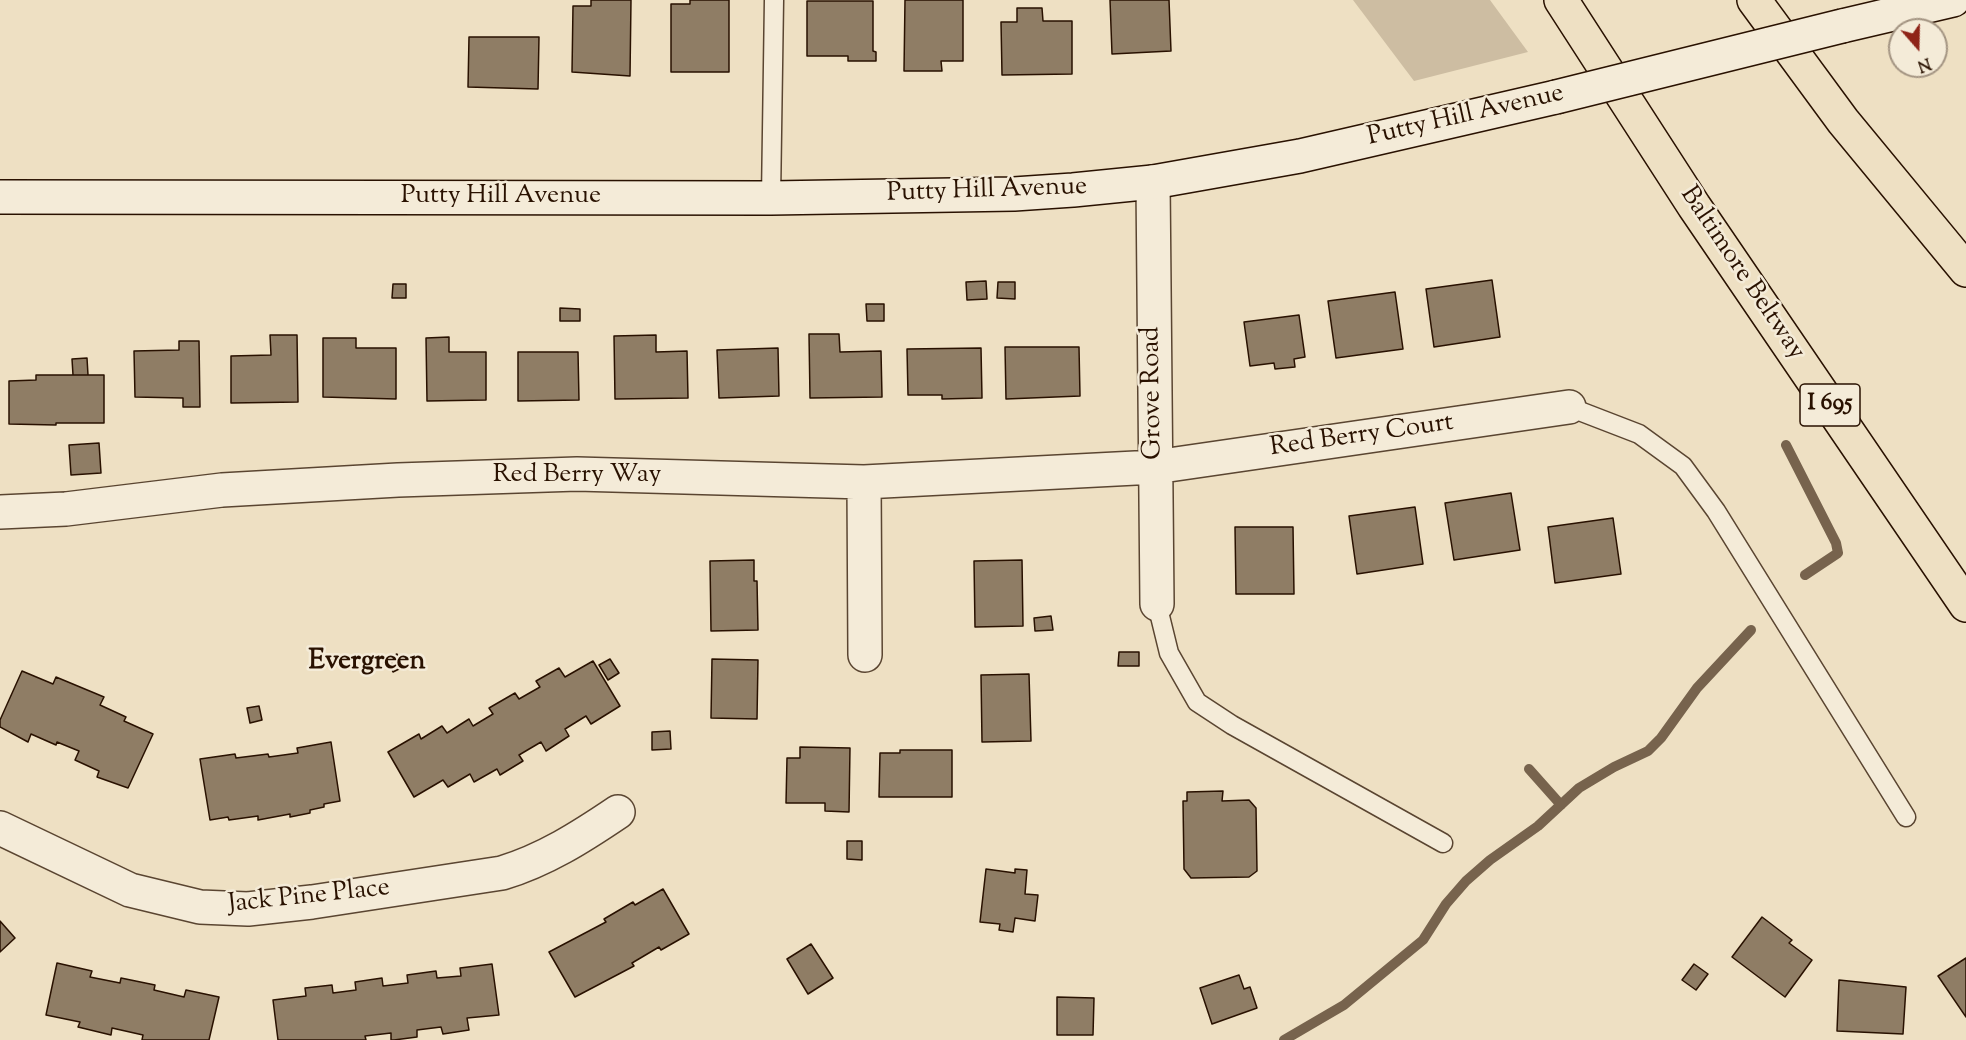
<!DOCTYPE html>
<style>
body{margin:0}
#map{position:relative;width:1966px;height:1040px;overflow:hidden;background:#eee0c3;font-family:"Sorts Mill Goudy",serif}
canvas{display:block}
.north{position:absolute;left:1888px;top:18px;width:60px;height:60px;box-sizing:border-box;background:#f4ebd8;border:2px solid #a39482;border-radius:50%;rotate:160deg;font-size:16px;font-weight:700;line-height:24px;text-align:center;color:#291100}
.north::after{content:'';display:block;margin:auto;width:21px;height:27px;background:#8f2418;clip-path:polygon(50% 0,100% 100%,50% 72%,0 100%)}
</style>
<div id="map">
<canvas width="1966" height="1040"></canvas>
<div class="north">N</div>
</div>
<script>
const ctx = document.querySelector('canvas').getContext('2d');
ctx.lineJoin = 'round';
function fillPath(path, color) { ctx.fillStyle = color; ctx.fill(path, 'evenodd'); }
function strokePath(path, color, width, dash) { ctx.strokeStyle = color; ctx.lineWidth = width; ctx.lineCap = dash ? 'butt' : 'round'; ctx.setLineDash(dash || []); ctx.stroke(path); }
function write(font, color, halo, rows, align = 'center') {
  ctx.font = font + ' "Sorts Mill Goudy",serif'; ctx.lineWidth = 5; ctx.setLineDash([]); ctx.textBaseline = 'middle'; ctx.strokeStyle = halo; ctx.fillStyle = color; for (const [text, x, y, turn = 0] of rows) {
    ctx.save(); ctx.translate(x, y); ctx.rotate((+turn || 0) * Math.PI / 180); ctx.textAlign = isNaN(turn) ? turn : align; if (halo) ctx.strokeText(text, 0, 0); ctx.fillText(text, 0, 0); ctx.restore();
  }
}
fillPath(new Path2D(`
 M 1353,0 L 1490,0 L 1528,52 L 1414,81 Z`), '#cdbda2');
strokePath(new Path2D(`
 M 1786,445 L 1836,543 L 1838,553 L 1805,575
 M 1529,769 L 1561,805
 M 1284,1040 L 1344,1005 L 1423,940 L 1446,904 L 1466,881 L 1490,860 L 1538,826 L 1579,788 L 1614,767 L 1648,751 L 1661,738 L 1697,688 L 1751,630`), '#77634d', 10);
const building = new Path2D(`
 M 591,0 L 631,0 L 630,76 L 572,72 L 573,6 L 591,6 Z
 M 690,0 L 729,0 L 729,72 L 671,72 L 671,4 L 690,4 Z
 M 905,0 L 963,0 L 963,61 L 941,61 L 942,71 L 904,71 Z
 M 1110,0 L 1169,0 L 1171,51 L 1112,54 Z
 M 807,1 L 873,1 L 873,51 L 876,52 L 876,61 L 848,61 L 848,56 L 807,56 Z
 M 1017,8 L 1042,8 L 1043,21 L 1072,21 L 1072,74 L 1002,75 L 1001,22 L 1017,22 Z
 M 469,37 L 539,37 L 538,89 L 468,87 Z
 M 1492,280 L 1500,337 L 1434,347 L 1426,289 Z
 M 986,281 L 987,299 L 967,300 L 966,282 Z
 M 998,282 L 1015,282 L 1015,299 L 997,298 Z
 M 393,284 L 406,284 L 406,298 L 392,298 Z
 M 1395,292 L 1403,349 L 1336,358 L 1328,301 Z
 M 866,304 L 884,304 L 884,321 L 867,321 Z
 M 560,308 L 580,309 L 580,321 L 560,321 Z
 M 1299,315 L 1305,357 L 1294,359 L 1295,367 L 1275,369 L 1274,363 L 1250,366 L 1244,322 Z
 M 809,334 L 839,334 L 840,352 L 881,351 L 882,397 L 810,398 Z
 M 270,335 L 297,335 L 298,402 L 231,403 L 231,356 L 271,355 Z
 M 656,335 L 656,352 L 687,351 L 688,398 L 615,399 L 614,336 Z
 M 449,337 L 449,352 L 486,352 L 486,400 L 427,401 L 426,338 Z
 M 323,338 L 356,338 L 356,348 L 396,348 L 396,399 L 323,397 Z
 M 179,341 L 199,341 L 200,407 L 183,407 L 183,398 L 135,397 L 134,351 L 179,350 Z
 M 1005,347 L 1079,347 L 1080,396 L 1006,399 Z
 M 778,348 L 779,396 L 719,398 L 717,350 Z
 M 981,348 L 982,398 L 942,399 L 942,395 L 908,395 L 907,349 Z
 M 518,352 L 578,352 L 579,400 L 518,401 Z
 M 87,358 L 88,375 L 73,375 L 72,359 Z
 M 36,375 L 104,375 L 104,423 L 56,423 L 56,425 L 9,424 L 9,381 L 36,380 Z
 M 99,443 L 101,473 L 71,475 L 69,445 Z
 M 1511,493 L 1520,550 L 1454,560 L 1445,503 Z
 M 1415,507 L 1423,564 L 1357,574 L 1349,516 Z
 M 1613,518 L 1621,574 L 1555,583 L 1548,527 Z
 M 1235,527 L 1293,527 L 1294,594 L 1236,594 Z
 M 754,560 L 754,581 L 757,581 L 758,630 L 711,631 L 710,561 Z
 M 1022,560 L 1023,626 L 975,627 L 974,561 Z
 M 1051,616 L 1053,630 L 1035,631 L 1034,618 Z
 M 1119,652 L 1139,652 L 1139,666 L 1118,666 Z
 M 397,654 L 403,667 L 393,672 L 387,659 Z
 M 610,659 L 619,673 L 608,680 L 599,665 Z
 M 712,659 L 758,660 L 757,719 L 711,718 Z
 M 593,661 L 620,706 L 591,724 L 586,716 L 565,729 L 569,736 L 546,751 L 541,742 L 519,755 L 523,761 L 500,775 L 497,769 L 474,782 L 470,774 L 448,787 L 443,780 L 414,797 L 388,752 L 419,734 L 421,739 L 442,726 L 447,733 L 469,719 L 473,726 L 493,714 L 489,708 L 515,693 L 519,699 L 540,687 L 536,681 L 559,668 L 565,677 Z
 M 22,671 L 53,684 L 56,677 L 104,697 L 100,705 L 126,717 L 124,721 L 153,734 L 128,788 L 97,777 L 99,771 L 75,760 L 79,751 L 57,742 L 56,745 L 31,734 L 28,742 L 0,727 L 0,720 Z
 M 1029,674 L 1031,741 L 982,742 L 981,675 Z
 M 259,706 L 262,720 L 250,723 L 247,708 Z
 M 670,731 L 671,749 L 652,750 L 652,732 Z
 M 331,742 L 340,801 L 324,804 L 324,807 L 310,810 L 310,813 L 290,817 L 290,814 L 258,820 L 258,816 L 229,820 L 228,817 L 210,820 L 200,759 L 235,754 L 236,758 L 268,754 L 269,757 L 298,753 L 297,748 Z
 M 800,747 L 850,748 L 849,812 L 825,811 L 825,803 L 786,803 L 787,758 L 800,758 Z
 M 900,750 L 952,750 L 952,797 L 879,797 L 880,753 L 900,753 Z
 M 1223,791 L 1222,801 L 1249,800 L 1256,808 L 1257,871 L 1249,877 L 1191,878 L 1184,869 L 1183,801 L 1187,801 L 1187,792 Z
 M 847,841 L 862,841 L 862,860 L 847,859 Z
 M 986,869 L 1015,873 L 1015,869 L 1027,870 L 1025,894 L 1038,895 L 1035,921 L 1015,918 L 1013,932 L 999,930 L 1000,924 L 980,922 Z
 M 663,889 L 689,934 L 661,950 L 659,947 L 632,963 L 634,966 L 575,997 L 549,952 L 606,922 L 604,919 L 633,902 L 635,905 Z
 M 1762,917 L 1792,940 L 1789,943 L 1812,960 L 1785,997 L 1732,957 Z
 M 0,921 L 15,938 L 0,952 Z
 M 811,944 L 833,978 L 808,994 L 787,959 Z
 M 1966,958 L 1966,1017 L 1938,976 Z
 M 57,963 L 92,971 L 90,977 L 120,983 L 121,978 L 155,985 L 154,990 L 184,997 L 186,990 L 219,997 L 209,1040 L 142,1040 L 143,1035 L 112,1028 L 111,1035 L 78,1027 L 80,1022 L 46,1015 Z
 M 492,964 L 499,1015 L 467,1018 L 469,1030 L 443,1034 L 441,1027 L 417,1030 L 417,1037 L 394,1040 L 391,1040 L 391,1033 L 365,1036 L 366,1040 L 278,1040 L 273,1000 L 306,996 L 305,988 L 332,985 L 333,993 L 356,990 L 355,982 L 382,978 L 383,986 L 408,983 L 407,975 L 436,971 L 437,978 L 461,976 L 460,968 Z
 M 1694,964 L 1708,974 L 1696,990 L 1682,980 Z
 M 1239,975 L 1244,989 L 1250,987 L 1257,1008 L 1212,1024 L 1200,988 Z
 M 1839,980 L 1906,987 L 1903,1034 L 1837,1031 Z
 M 1057,997 L 1094,998 L 1093,1035 L 1057,1035 Z`);
fillPath(building, '#8f7d65');
strokePath(building, '#291100', 1.5);
const service = new Path2D(`
 M 771,198 L 774,0
 M 1569,407 L 1639,434 L 1683,466 L 1716,511 L 1906,817
 M 1157,604 L 1169,653 L 1197,702 L 1232,725 L 1443,843`);
const minor = new Path2D(`
 M 1153,182 L 1157,604
 M 864,482 L 865,655
 M 0,512 L 66,509 L 222,490 L 398,480 L 577,474 L 864,482 L 1155,467 L 1569,407
 M 0,828 L 130,890 L 200,907 L 248,909 L 312,902 L 502,873 C 545,860 581,837 618,812`);
const secondary = new Path2D(`
 M 1842,26 L 1953,0
 M 0,197 L 771,198 L 1014,194 L 1073,190 L 1153,182 L 1300,156 L 1556,97`);
const motorway = new Path2D(`
 M 1561,0 L 1694,206 L 1966,605
 M 1754,0 L 1843,121 L 1966,270`);
strokePath(service, '#5a4531', 21);
strokePath(minor, '#5a4531', 36);
strokePath(secondary, '#291100', 36);
strokePath(motorway, '#291100', 36);
strokePath(service, '#f4ebd8', 18);
strokePath(minor, '#f4ebd8', 33);
strokePath(secondary, '#f4ebd8', 33);
strokePath(motorway, '#eee0c3', 33);
const secondaryBridge = new Path2D(`
 M 1556,97 L 1842,26`);
strokePath(secondaryBridge, '#291100', 36, []);
strokePath(secondaryBridge, '#f4ebd8', 33);
for (const [x, y, w] of [
 [1830,405,60]
]) { const box = new Path2D(); box.roundRect(x - w / 2, y - 21, w, 42, 4.5); ctx.fillStyle = '#f4ebd8'; ctx.fill(box); strokePath(box, '#291100', 1.5); }
write('bold 24px', '#291100', null, [
 ["I 695",1830,405]
]);
write('26px', '#291100', '#f4ebd8', [
 ["Putty Hill Avenue",1466,117,-13],
 ["Putty Hill Avenue",987,192,-2],
 ["Putty Hill Avenue",501,198],
 ["Baltimore Beltway",1741,274,56],
 ["Grove Road",1154,393,-91],
 ["Red Berry Court",1362,437,-8],
 ["Red Berry Way",577,477],
 ["Jack Pine Place",309,898,-6]
]);
write('bold 27px', '#291100', '#f4ebd8', [
 ["Evergreen",367,663]
]);
</script>
